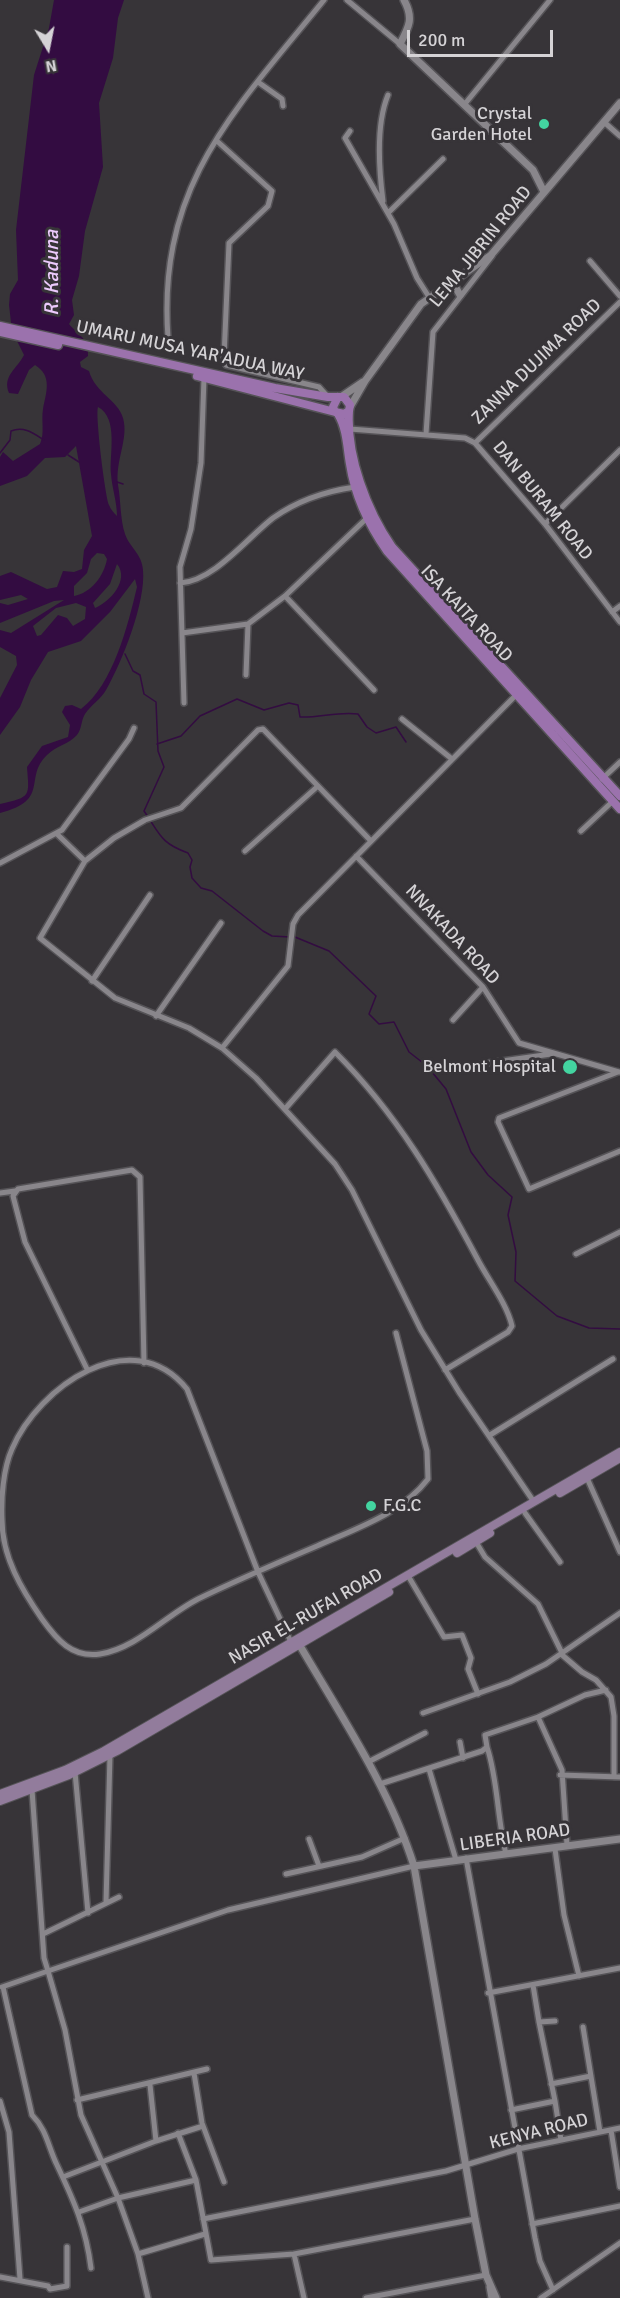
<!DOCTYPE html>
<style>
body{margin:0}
#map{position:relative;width:620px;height:2298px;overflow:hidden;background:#373438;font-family:Signika,sans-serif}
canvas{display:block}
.north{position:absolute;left:18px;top:18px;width:60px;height:60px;-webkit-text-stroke:4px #373438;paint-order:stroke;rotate:170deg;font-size:16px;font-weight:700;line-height:24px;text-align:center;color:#d5d3d6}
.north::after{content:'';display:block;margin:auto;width:21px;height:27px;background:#d5d3d6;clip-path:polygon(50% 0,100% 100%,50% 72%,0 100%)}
.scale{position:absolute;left:407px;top:30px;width:146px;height:27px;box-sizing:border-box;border:3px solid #d5d3d6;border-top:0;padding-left:8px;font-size:18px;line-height:21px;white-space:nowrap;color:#d5d3d6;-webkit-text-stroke:4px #373438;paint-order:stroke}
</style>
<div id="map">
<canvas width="620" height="2298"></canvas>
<div class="north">N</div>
<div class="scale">200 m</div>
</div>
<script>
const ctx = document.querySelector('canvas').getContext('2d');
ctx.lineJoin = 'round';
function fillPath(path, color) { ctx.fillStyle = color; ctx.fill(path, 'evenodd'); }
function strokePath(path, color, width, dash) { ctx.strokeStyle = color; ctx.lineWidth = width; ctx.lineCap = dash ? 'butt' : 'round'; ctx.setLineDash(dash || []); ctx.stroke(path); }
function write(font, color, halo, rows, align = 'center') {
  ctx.font = font + ' Signika,sans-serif'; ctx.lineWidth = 6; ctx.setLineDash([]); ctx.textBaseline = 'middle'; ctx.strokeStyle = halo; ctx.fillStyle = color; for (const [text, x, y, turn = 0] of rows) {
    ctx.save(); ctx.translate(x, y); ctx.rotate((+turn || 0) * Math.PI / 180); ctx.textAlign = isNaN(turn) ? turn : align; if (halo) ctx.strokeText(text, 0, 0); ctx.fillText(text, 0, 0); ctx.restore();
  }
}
fillPath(new Path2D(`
 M 54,0 L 124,0 L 118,18 L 113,58 L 99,103 L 103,167 L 85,231 L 79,276 L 72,300 L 74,315 L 69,324 C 79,336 89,338 88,356 L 80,362 L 81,367 L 89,371 C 95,393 118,400 123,418 C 129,439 115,460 118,485 C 121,501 120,519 125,534 C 130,548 142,554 143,570 C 146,602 122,662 106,690 C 101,699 91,705 85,714 C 81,720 82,729 77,735 C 69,744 56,746 47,755 C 23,778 51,800 0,813 L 0,804 C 32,797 29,796 27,767 L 42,746 L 68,737 L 70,725 L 62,712 L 65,706 L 72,705 L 81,709 C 113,685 128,625 137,587 L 135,579 L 110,612 L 81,641 L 48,652 L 31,680 L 20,707 L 0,735 L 0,698 L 17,665 L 16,656 L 0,647 L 0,630 L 11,633 L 64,600 L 54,601 L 0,623 L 0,603 L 8,605 L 28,599 L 21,595 L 0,600 L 0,576 L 11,572 L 47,589 L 57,587 L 63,571 L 74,572 L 82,569 L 84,550 L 92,536 L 76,446 L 65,457 L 45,458 L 27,476 L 0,486 L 0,457 L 3,452 L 13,461 L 40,444 C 45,433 41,421 43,409 C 46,393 53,376 35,365 L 29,370 L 18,394 L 9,393 C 2,376 17,369 24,355 L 12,331 L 9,305 L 10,294 L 18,280 L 16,230 L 34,75 L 49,28 ZM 98,407 C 119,418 109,455 111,474 C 112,488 117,502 117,516 C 114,513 111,510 109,505 C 105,495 95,414 98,407 ZM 97,553 L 104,554 L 107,559 C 104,576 91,593 74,596 L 74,586 L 87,573 L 91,559 ZM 117,564 C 130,580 110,602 95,608 L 93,603 L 110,584 ZM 76,603 L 86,607 L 85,619 L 73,626 L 67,618 L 58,615 L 41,635 L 37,636 L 33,626 L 56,608 Z`), '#330c41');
strokePath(new Path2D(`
 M 0,453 L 10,440 L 11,431 C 24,426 33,433 44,440
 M 68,455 L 79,462
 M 117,482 L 123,484
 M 125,654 L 133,671 L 140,675 L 144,694 L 156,702 L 158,751 L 164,767 L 144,811 C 160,834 160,843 188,853 L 192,860 L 190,867 L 192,878 L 201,888 L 212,891 L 263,931 L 272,936 L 290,937
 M 157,744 L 181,736 L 200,716 L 237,699 L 264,710 L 289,703 L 298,705 L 300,717 C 319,718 339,711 358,714 L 367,727 L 376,733 L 396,727 L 406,742
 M 295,937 L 329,951 L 376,996 L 369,1014 L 379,1024 L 394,1022 L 409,1052 L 427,1066 L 446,1089 L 471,1152 L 488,1175 L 512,1197 L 508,1215 L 516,1252 L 515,1281 L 557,1316 L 589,1328 L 620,1329`), '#330c41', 1.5);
const minor = new Path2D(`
 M 347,0 L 400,44
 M 258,82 L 282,99 L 283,106
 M 464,105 L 550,0
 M 604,122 L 620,136
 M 350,131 L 345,138 L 394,224 L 417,278 L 429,297
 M 217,141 L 272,191 L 268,206 L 229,243 L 224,357 L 226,365 L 319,387 L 328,397
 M 383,201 C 379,170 376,124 388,95
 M 388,213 L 443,159
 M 590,261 L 620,296
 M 168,338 C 157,185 234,111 324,0
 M 350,429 L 465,438 L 475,443 L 545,524 L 620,622
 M 426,434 L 433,332 L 492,256
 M 475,443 L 620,302
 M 545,524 L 620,450
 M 180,583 C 214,581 247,538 273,518 C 297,501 327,491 355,487
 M 285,596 L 374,690
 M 612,612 L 620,606
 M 182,633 L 248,624 L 285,596 L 366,519
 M 246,675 L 248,624
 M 184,703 L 180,567 L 191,529 L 201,463 L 204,378
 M 402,719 L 452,759
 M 602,779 L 620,762
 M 581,831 L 613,801
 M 57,834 L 85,861
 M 371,841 L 263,729 L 258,730 L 181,808 L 145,820 L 114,838 L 85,861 L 40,938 L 115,998 L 189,1028 L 222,1048 L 256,1078 L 335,1164 L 352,1190 L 421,1330 L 459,1392 L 534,1502
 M 245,851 L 318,786
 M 356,856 L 483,987 L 519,1043 L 619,1072
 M 0,863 L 62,830 L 129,739 L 134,728
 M 92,981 L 150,895
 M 156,1016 L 221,923
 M 453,1020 L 483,987
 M 222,1048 L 288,966 L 293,924 L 298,915 L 517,694
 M 481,1064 L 551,1054
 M 618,1072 L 499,1118 L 498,1122 L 529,1189 L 620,1151
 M 285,1109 L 335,1052 C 398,1115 437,1183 478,1260 C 489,1281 507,1304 512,1326 L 508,1332 L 445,1370
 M 0,1193 L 15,1191
 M 576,1254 L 620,1232
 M 87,1369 L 25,1242 L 13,1196 L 18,1189 L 132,1170 L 140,1177 L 144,1363
 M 490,1435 L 613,1359
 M 587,1478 L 620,1552
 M 525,1513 L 560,1562
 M 476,1542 L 485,1557 L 538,1604 L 562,1653
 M 410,1579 L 444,1637 L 462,1635 L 471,1658 L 468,1669 L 478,1694
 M 291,1642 L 258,1572 L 187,1389 C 132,1321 38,1387 12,1449 C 3,1469 1,1499 2,1520 C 2,1557 22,1590 42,1619 C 57,1640 72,1658 100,1654 C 137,1648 165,1616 198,1599 C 237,1580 277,1563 317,1546 C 357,1528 401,1514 428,1479 L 427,1451 L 396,1333
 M 561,1654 L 582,1672 L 596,1680 L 611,1697 L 614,1716 L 614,1777
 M 423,1713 L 510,1682 L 546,1664 L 620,1613
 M 538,1717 L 562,1770 L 567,1845
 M 460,1742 L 463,1758
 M 487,1747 C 498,1780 497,1818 506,1854
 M 368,1762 L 425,1733
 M 429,1769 L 456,1860
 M 75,1772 L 88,1913
 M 560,1775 L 620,1777
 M 380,1784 L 482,1751 L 487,1747 L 485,1735 L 538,1717 L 585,1695 L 606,1690
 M 309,1839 L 319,1866
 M 555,1849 L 564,1915 L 579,1976
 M 466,1858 L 535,2238 L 540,2261 L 553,2290
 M 286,1874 L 362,1857 L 405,1838
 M 106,1903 L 110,1755
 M 43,1934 L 119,1897
 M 533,1985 L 539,2022 L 555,2021
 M 2,1987 L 48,1971 L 44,1958 L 32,1790
 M 3,1987 L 32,2115 C 47,2130 48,2147 57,2165 C 74,2201 86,2228 91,2268
 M 488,1993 L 620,1968
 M 583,2027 L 600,2132
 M 194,2073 L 202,2123 L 224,2182
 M 551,2084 L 591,2076
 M 150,2085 L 156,2141
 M 77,2100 L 207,2069
 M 0,2101 L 9,2132 L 20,2279
 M 555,2101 L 561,2140
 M 511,2110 L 555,2101 L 539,2022
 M 611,2130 L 620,2187
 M 178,2133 L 196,2180 L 211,2260 L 294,2254 L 475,2219
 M 63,2177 L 156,2141 L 203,2126
 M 79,2212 L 118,2198 L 196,2180
 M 203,2219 L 446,2171 L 518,2149 L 620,2128
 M 532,2224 L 620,2206
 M 138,2254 L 205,2234
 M 294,2254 L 304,2298
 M 0,2277 L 48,2286 L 50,2289 L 67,2286 L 67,2247
 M 489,2287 L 491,2298
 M 148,2298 L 138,2254 L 118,2198 L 81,2115 L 65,2030 L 48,1971 L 228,1910 L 414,1866
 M 366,2298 L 486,2275
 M 541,2298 L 620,2243`);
const tertiary = new Path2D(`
 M 404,0 C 414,18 409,27 400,44 L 533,170 L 544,192
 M 446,285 L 456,288 L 460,295
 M 341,397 L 363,382
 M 350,407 L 365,381 L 421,304 L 491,255 L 620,103
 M 299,1644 C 341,1716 389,1787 414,1866 L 475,2219 L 486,2275 L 496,2298
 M 414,1866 L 620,1839`);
const secondary = new Path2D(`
 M 560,1493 L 620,1458
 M 457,1553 L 490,1533
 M 0,1794 L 65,1770 L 104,1751 L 620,1452
 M 0,1801 L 69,1775 L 117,1751 L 389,1592`);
const primary = new Path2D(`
 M 0,326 L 275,388 L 328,397 L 344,397 L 350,405 L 349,411 L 344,414 L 335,412 L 333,407 L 338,397
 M 0,332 L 58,345
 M 197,376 L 335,412
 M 349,411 C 346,456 367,511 392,547 L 620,796
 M 338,414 C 347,429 347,447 350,464 C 355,497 368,524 387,551 L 620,809`);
strokePath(minor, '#555357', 8);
strokePath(tertiary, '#555357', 10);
strokePath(secondary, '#555357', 10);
strokePath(primary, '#555357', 11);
strokePath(minor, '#89868b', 5);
strokePath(tertiary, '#89868b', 7);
strokePath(secondary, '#927c9c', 8);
strokePath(primary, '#9b72ad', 8);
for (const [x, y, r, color] of [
 [544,124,6,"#43d4a0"],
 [570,1067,8,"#43d4a0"],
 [371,1506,6,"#43d4a0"]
]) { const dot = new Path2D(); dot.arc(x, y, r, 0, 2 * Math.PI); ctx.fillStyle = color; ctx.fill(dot); strokePath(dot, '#373438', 2); }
write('18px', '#d5d3d6', '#373438', [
 ["Crystal",532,114],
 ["Garden Hotel",532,135],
 ["Belmont Hospital",556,1067],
 ["F.G.C",383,1506,"left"]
], 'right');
write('18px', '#d5d3d6', '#373438', [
 ["LEMA JIBRIN ROAD",481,247,-51],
 ["UMARU MUSA YAR'ADUA WAY",190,351,12],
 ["ZANNA DUJIMA ROAD",537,362,-44],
 ["DAN BURAM ROAD",542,501,51],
 ["ISA KAITA ROAD",466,614,47],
 ["NNAKADA ROAD",452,935,47],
 ["NASIR EL-RUFAI ROAD",306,1617,-30],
 ["LIBERIA ROAD",515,1838,-8],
 ["KENYA ROAD",539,2132,-14]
]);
write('italic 20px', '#eccafc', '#373438', [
 ["R. Kaduna",53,273,-90]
]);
</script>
